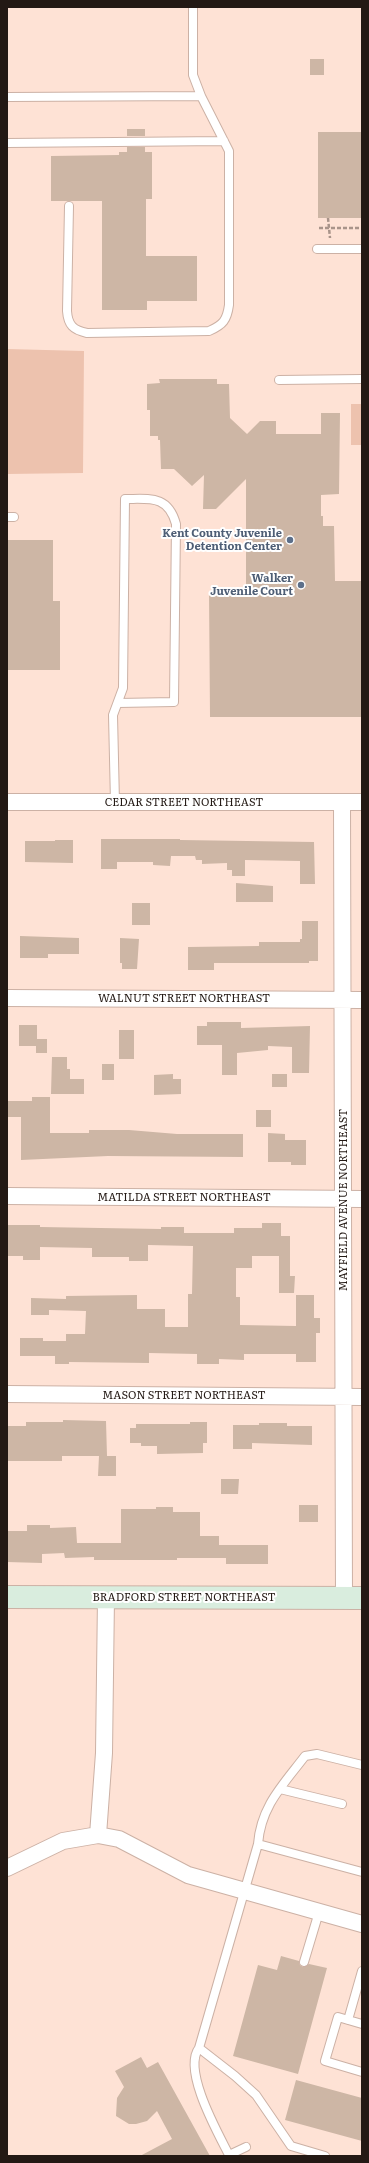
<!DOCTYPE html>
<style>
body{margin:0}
#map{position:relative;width:369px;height:2163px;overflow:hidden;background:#fee2d5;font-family:Literata,serif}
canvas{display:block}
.frame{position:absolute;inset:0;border:8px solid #231914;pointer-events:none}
</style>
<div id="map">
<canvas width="369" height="2163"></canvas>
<div class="frame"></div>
</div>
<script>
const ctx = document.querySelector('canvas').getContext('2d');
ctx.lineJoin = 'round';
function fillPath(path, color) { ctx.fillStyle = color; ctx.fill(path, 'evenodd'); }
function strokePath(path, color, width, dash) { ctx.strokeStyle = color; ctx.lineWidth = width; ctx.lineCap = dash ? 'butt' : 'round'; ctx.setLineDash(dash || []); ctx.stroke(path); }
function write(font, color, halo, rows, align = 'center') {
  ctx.font = font + ' Literata,serif'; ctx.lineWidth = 4; ctx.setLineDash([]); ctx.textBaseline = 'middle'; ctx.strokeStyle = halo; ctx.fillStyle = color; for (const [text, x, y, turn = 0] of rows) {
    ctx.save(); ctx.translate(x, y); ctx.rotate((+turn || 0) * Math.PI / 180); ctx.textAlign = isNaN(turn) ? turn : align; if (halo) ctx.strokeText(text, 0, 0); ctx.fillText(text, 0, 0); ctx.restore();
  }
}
fillPath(new Path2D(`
 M 7,349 L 84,351 L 83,473 L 7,474 Z
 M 351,404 L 362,404 L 362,445 L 351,445 Z`), '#edc2ae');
fillPath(new Path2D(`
 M 310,59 L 324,59 L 324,75 L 310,75 Z
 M 127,129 L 145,129 L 145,136 L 127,136 Z
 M 318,132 L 362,132 L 362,218 L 318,218 Z
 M 127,147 L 145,147 L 145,152 L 152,152 L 152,199 L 146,199 L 146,256 L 197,256 L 197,301 L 147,301 L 147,310 L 102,310 L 102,201 L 51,201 L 51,156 L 119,155 L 119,152 L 127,152 Z
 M 159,379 L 217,379 L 217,384 L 229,384 L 230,418 L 247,434 L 260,421 L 276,421 L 276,434 L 321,434 L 321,413 L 340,413 L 339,494 L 321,495 L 321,516 L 323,516 L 323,526 L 334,526 L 335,581 L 362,581 L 362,717 L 210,717 L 209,591 L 246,591 L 246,479 L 216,509 L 203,509 L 204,475 L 192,486 L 174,469 L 161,469 L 160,440 L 158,440 L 158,436 L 150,436 L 150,410 L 147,410 L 147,384 L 160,383 Z
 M 7,540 L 53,540 L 53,601 L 60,601 L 60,670 L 7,670 Z
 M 101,839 L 180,839 L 180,840 L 314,842 L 315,884 L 300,884 L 300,861 L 245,860 L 245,876 L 232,876 L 232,870 L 227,870 L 227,863 L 202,864 L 202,860 L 196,860 L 195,856 L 171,856 L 170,866 L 153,865 L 153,862 L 117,862 L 117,869 L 101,869 Z
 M 55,840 L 73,840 L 73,863 L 25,862 L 25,841 L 55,841 Z
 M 236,883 L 273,886 L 273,902 L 236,902 Z
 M 132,903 L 150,903 L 150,925 L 132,925 Z
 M 302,921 L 318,921 L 318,961 L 309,961 L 309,963 L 214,963 L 214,970 L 188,970 L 188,947 L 259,946 L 259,942 L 300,942 L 300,939 L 302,939 Z
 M 20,936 L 79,938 L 79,954 L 48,954 L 48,958 L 20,958 Z
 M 120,938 L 139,939 L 137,969 L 122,969 L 122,963 L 120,963 Z
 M 207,1022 L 241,1022 L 241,1028 L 310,1026 L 309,1073 L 292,1073 L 292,1047 L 268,1046 L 268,1050 L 237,1053 L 237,1075 L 222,1075 L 222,1045 L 197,1045 L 197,1026 L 207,1026 Z
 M 19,1025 L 37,1025 L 37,1039 L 47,1039 L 47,1053 L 36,1053 L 36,1046 L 19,1046 Z
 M 119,1030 L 134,1030 L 134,1059 L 119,1059 Z
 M 52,1057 L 67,1057 L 67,1069 L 70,1069 L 70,1079 L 84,1079 L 84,1094 L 51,1094 Z
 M 102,1064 L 114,1064 L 114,1080 L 102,1080 Z
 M 173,1074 L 173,1079 L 181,1079 L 181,1094 L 154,1095 L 154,1075 Z
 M 272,1074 L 287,1074 L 287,1087 L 272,1087 Z
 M 32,1097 L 50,1097 L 50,1133 L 89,1133 L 89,1130 L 129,1130 L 177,1134 L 243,1134 L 243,1157 L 108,1156 L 21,1160 L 21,1117 L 7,1117 L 7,1101 L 32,1101 Z
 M 256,1110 L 271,1110 L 271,1127 L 256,1127 Z
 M 268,1133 L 285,1134 L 285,1140 L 306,1140 L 306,1165 L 291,1165 L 291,1162 L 268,1162 Z
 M 262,1223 L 281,1223 L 281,1236 L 290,1236 L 290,1276 L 295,1276 L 294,1293 L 279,1293 L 279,1256 L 252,1256 L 252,1268 L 236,1268 L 236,1297 L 240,1297 L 240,1325 L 296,1326 L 296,1295 L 314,1295 L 314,1318 L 320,1318 L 320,1333 L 316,1333 L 316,1362 L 296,1362 L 296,1354 L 244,1354 L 244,1360 L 219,1359 L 219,1364 L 197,1364 L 197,1354 L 149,1353 L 149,1363 L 69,1362 L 69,1364 L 55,1364 L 55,1356 L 20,1356 L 20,1338 L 43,1338 L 43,1341 L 66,1341 L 66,1334 L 85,1334 L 86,1311 L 49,1310 L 49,1315 L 31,1315 L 31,1298 L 66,1299 L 66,1296 L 137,1295 L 137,1309 L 165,1309 L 165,1327 L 188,1327 L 188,1294 L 192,1294 L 193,1246 L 148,1245 L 148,1261 L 129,1261 L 129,1257 L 92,1257 L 92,1248 L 40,1247 L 40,1260 L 23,1260 L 23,1256 L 7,1256 L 7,1225 L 40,1225 L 40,1227 L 161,1229 L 161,1227 L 184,1227 L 184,1233 L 234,1233 L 234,1228 L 262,1228 Z
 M 63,1420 L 106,1421 L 107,1456 L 62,1456 L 62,1461 L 7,1461 L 7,1426 L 26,1426 L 26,1422 L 63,1422 Z
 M 190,1422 L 207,1422 L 207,1443 L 203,1443 L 203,1453 L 157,1454 L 157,1446 L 141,1446 L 141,1443 L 130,1443 L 130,1428 L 136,1428 L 136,1424 L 190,1424 Z
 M 259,1423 L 287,1423 L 287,1426 L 312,1426 L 312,1445 L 252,1443 L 252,1449 L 233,1449 L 233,1425 L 259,1425 Z
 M 99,1456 L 116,1456 L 116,1476 L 98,1476 Z
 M 221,1479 L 239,1479 L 238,1494 L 221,1494 Z
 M 299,1505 L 318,1505 L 318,1522 L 299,1522 Z
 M 156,1507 L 173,1507 L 173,1512 L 200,1512 L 200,1536 L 219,1536 L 219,1545 L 268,1545 L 268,1564 L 226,1564 L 226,1558 L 177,1558 L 177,1560 L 94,1560 L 94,1557 L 65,1558 L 64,1553 L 42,1554 L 42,1563 L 7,1562 L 7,1531 L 27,1531 L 27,1525 L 50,1525 L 50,1528 L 76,1527 L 77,1543 L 121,1543 L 121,1509 L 156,1509 Z
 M 281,1956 L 299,1961 L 300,1965 L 303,1967 L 309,1964 L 327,1968 L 298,2074 L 233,2056 L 258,1965 L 277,1970 Z
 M 141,2057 L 147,2068 L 158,2062 L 210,2156 L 140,2156 L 172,2139 L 157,2111 L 147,2121 L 136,2124 L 129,2124 L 116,2116 L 117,2098 L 124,2087 L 115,2071 Z
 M 296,2080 L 362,2098 L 362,2141 L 285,2120 Z`), '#cdb6a5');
const lane = new Path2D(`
 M 7,97 L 201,96
 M 7,143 L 224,141
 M 69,206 L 67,311 C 68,325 73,330 87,333 L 209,331 C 223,325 227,320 229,305 L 229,151 L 201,96 L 193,75 L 193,7
 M 317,249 L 362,249
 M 279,380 L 362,379
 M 7,517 L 14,517
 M 115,803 L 113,715 L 123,688 L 125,499 C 150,499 168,495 176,524 L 174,702 L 118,703
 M 280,1789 L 342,1804
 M 258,1844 C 261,1806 283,1785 305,1756 L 317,1754 L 362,1765
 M 304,1962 L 319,1912
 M 348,2020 L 362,1971
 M 362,2024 L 338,2017 L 325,2061 L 362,2072
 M 199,2048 L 235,2076 L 256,2095 L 291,2146 L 325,2156
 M 246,2147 L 229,2155 C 218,2133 182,2070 199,2048 L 258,1844 L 362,1872`);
const street = new Path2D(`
 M 7,802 L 362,802
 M 342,802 L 344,1598
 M 7,998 L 362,1000
 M 7,1196 L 362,1199
 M 7,1394 L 362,1397
 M 98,1835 L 104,1753 L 106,1597
 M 7,1868 L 63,1841 L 98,1835 L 119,1839 L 188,1875 L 362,1924`);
const secondary = new Path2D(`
 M 7,1597 L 362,1598`);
strokePath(lane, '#ccb1a5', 10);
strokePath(street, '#ccb1a5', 18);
strokePath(secondary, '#ccb1a5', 24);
strokePath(new Path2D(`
 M 328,218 L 330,238
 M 319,228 L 362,228`), '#a9948a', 2.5, [4, 2]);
strokePath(lane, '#fff', 8);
strokePath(street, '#fff', 16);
strokePath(secondary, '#d9edde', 22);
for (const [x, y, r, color] of [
 [290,540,4,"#5c6f8a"],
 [301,585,4,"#5c6f8a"]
]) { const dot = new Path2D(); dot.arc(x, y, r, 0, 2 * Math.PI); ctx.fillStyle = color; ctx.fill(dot); strokePath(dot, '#fff', 1.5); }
write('bold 11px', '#4e5e75', '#fff', [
 ["Kent County Juvenile",282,534],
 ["Detention Center",282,547],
 ["Walker",293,579],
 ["Juvenile Court",293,592]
], 'right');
write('11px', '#231914', '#fff', [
 ["CEDAR STREET NORTHEAST",184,803],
 ["WALNUT STREET NORTHEAST",184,999],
 ["MATILDA STREET NORTHEAST",184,1198],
 ["MAYFIELD AVENUE NORTHEAST",344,1200,-90],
 ["MASON STREET NORTHEAST",184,1396],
 ["BRADFORD STREET NORTHEAST",184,1598]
]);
</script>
